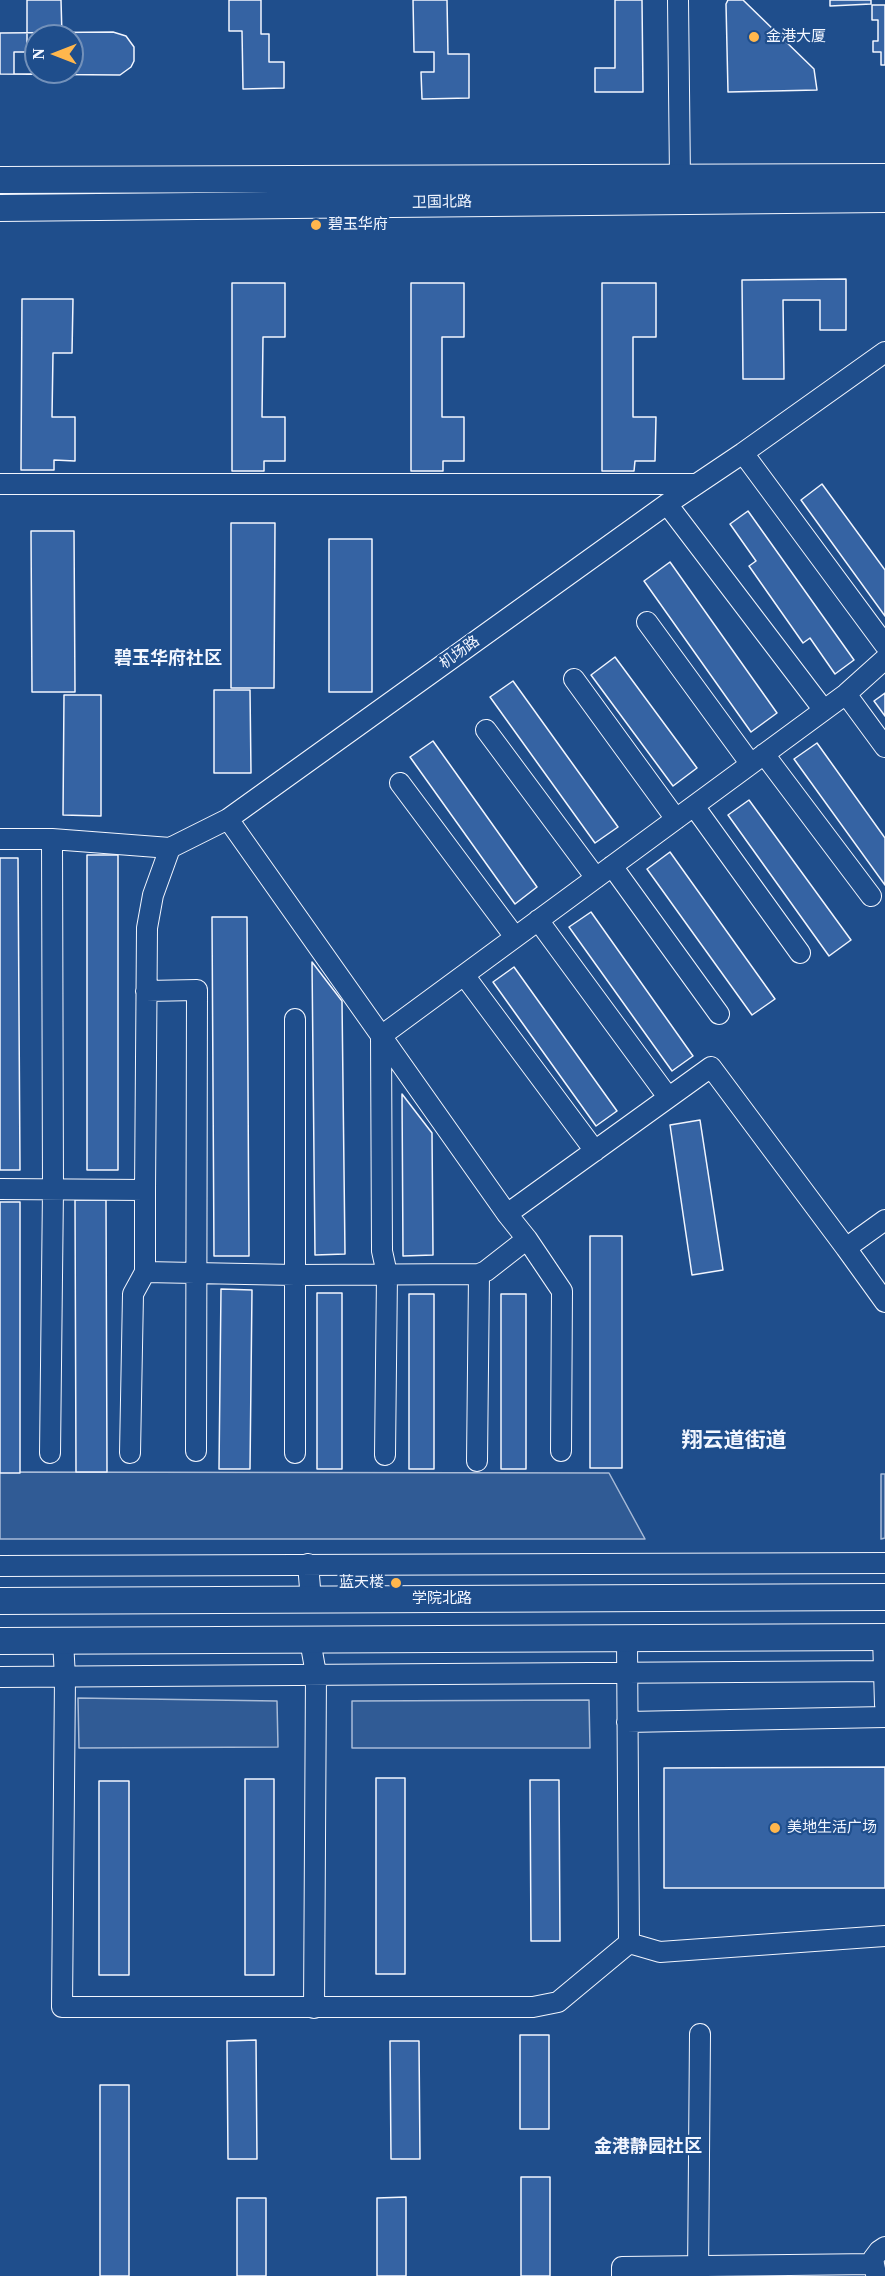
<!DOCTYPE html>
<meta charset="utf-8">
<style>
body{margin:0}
#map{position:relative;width:885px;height:2276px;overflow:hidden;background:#1f4e8c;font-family:"Source Serif 4",serif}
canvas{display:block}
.north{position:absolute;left:24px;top:24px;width:60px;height:60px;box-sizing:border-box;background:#1f4e8c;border:2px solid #7391ba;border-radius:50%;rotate:270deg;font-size:16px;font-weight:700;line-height:24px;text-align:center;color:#f2f6ff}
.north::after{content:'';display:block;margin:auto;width:21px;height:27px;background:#ffb74d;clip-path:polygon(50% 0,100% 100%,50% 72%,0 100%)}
</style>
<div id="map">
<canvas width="885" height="2276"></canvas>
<div class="north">N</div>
</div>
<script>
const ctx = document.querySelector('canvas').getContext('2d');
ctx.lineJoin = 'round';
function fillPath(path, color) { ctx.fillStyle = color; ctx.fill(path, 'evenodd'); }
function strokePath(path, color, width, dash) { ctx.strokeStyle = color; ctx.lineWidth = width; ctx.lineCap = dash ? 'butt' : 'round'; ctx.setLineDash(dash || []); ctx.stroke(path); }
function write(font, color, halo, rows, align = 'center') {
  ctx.font = font + ' "Source Serif 4","Noto Sans SC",serif'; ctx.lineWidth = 4.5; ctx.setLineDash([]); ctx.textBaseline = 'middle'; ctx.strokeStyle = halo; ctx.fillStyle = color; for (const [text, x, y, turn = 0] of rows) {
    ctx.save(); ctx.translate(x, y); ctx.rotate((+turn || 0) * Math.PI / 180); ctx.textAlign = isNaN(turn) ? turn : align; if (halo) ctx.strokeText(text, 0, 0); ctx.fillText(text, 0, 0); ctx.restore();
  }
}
const built = new Path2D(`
 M 0,1472 L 609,1473 L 645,1539 L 0,1539 Z
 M 881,1474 L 885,1474 L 885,1538 L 881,1539 Z
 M 78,1698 L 277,1701 L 278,1747 L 79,1748 Z
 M 589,1700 L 590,1748 L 352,1748 L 352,1701 Z`);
fillPath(built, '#305b95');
strokePath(built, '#a8bbd7', 1.5);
const building = new Path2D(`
 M 27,0 L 61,0 L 62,36 L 36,36 L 36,72 L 62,72 L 62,74 L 14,74 L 14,52 L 27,52 Z
 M 229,0 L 261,0 L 261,34 L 269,34 L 269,62 L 284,62 L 284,88 L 243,89 L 242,31 L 229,31 Z
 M 413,0 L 447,0 L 448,54 L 469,54 L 469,98 L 422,99 L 421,72 L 434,72 L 434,52 L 414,52 Z
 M 615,0 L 642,0 L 643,92 L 595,92 L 595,68 L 615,68 Z
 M 728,0 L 743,0 L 814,69 L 817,90 L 728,92 L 726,4 Z
 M 830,0 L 871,0 L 871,4 L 830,6 Z
 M 872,5 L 885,5 L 885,65 L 881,65 L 881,52 L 873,52 L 873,41 L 878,41 L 878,20 L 872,20 Z
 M 113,32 L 126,36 L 134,47 L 134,61 L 131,67 L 120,75 L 0,74 L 0,33 ZM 36,36 L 72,36 L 72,72 L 36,72 Z
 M 846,279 L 846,330 L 820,330 L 820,300 L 783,300 L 784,379 L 743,379 L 742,280 Z
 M 232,283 L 285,283 L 285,337 L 263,337 L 262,417 L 285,417 L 285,461 L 264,461 L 264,471 L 232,471 Z
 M 411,283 L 464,283 L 464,337 L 442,337 L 442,417 L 464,417 L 464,461 L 443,461 L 443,471 L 411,471 Z
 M 602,283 L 656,283 L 656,337 L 633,337 L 633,417 L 656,417 L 655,461 L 635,461 L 634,471 L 602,471 Z
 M 22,299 L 73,299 L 72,353 L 53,353 L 52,417 L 75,417 L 75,461 L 54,460 L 54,470 L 21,470 Z
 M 822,484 L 885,570 L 885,616 L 801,500 Z
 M 748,511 L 854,660 L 835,674 L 810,638 L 803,643 L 749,566 L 756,561 L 730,524 Z
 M 231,523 L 275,523 L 274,688 L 231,688 Z
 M 31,531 L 74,531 L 75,692 L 32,692 Z
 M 329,539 L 372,539 L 372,692 L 329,692 Z
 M 670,562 L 777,713 L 751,732 L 644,581 Z
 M 615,657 L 697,768 L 673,786 L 591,675 Z
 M 513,681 L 618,827 L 595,843 L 490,697 Z
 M 214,690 L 250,690 L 251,773 L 214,773 Z
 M 885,693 L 885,716 L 874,701 Z
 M 64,695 L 101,695 L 101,816 L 63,815 Z
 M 433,741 L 537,887 L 515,904 L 410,757 Z
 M 817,743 L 885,838 L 885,885 L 794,759 Z
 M 749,800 L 851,940 L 829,956 L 728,815 Z
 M 670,852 L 775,999 L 752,1015 L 647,869 Z
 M 87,855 L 118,855 L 118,1170 L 87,1170 Z
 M 0,858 L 18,858 L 20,1170 L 0,1170 Z
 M 591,912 L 693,1056 L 672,1071 L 569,927 Z
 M 212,917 L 247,917 L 249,1256 L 214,1256 Z
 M 312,962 L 342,1001 L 345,1254 L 315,1255 Z
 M 514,967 L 617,1111 L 596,1126 L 493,982 Z
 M 402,1094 L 432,1133 L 433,1255 L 403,1256 Z
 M 700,1120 L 723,1270 L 692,1275 L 670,1125 Z
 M 75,1200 L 106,1200 L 107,1472 L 76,1472 Z
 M 0,1202 L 20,1202 L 20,1473 L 0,1473 Z
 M 590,1236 L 622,1236 L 622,1468 L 590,1468 Z
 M 221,1289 L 252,1290 L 250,1469 L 219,1469 Z
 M 317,1293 L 342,1293 L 342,1469 L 317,1469 Z
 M 409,1294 L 434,1294 L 434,1469 L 409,1469 Z
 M 501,1294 L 526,1294 L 526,1469 L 501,1469 Z
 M 885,1767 L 885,1888 L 664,1888 L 664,1768 Z
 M 376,1778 L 405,1778 L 405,1974 L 376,1974 Z
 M 245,1779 L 274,1779 L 274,1975 L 245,1975 Z
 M 530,1780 L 559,1780 L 560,1941 L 531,1941 Z
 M 99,1781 L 129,1781 L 129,1975 L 99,1975 Z
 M 520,2035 L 549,2035 L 549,2129 L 520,2129 Z
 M 256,2040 L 257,2159 L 228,2159 L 227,2041 Z
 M 390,2041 L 419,2041 L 420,2159 L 391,2159 Z
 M 100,2085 L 129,2085 L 129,2276 L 100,2276 Z
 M 521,2177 L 550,2177 L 550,2276 L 521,2276 Z
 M 406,2197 L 406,2276 L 377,2276 L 377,2198 Z
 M 237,2198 L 266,2198 L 266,2276 L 237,2276 Z`);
fillPath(building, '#3563a3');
strokePath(building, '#f2f6ff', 1.5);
const minor = new Path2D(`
 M 678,0 L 680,178
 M 743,453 L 885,645
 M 0,484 L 697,484
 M 667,504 L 823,709
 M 647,622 L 750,763
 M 574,679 L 676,819
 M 846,694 L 885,747
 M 486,730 L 596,878
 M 764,754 L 871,896
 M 400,783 L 515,937
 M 694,806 L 800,953
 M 228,819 L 507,1214 L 527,1239 L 562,1291 L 561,1451
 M 0,839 L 52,839 L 170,848 L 228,819 L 667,504 L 743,453 L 885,352
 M 612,866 L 719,1014
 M 538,920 L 668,1097
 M 464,975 L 595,1151
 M 146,991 L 197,990 L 196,1451
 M 0,1189 L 145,1190 L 147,928 L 153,895 L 170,848
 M 145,1190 L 145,1272 L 295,1275 L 479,1274 L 486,1271 L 527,1239
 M 507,1214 L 711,1067 L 846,1248 L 885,1220
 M 846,1248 L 885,1302
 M 50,1453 L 53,1189 L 52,839
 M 130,1453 L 133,1294 L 145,1272
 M 295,1453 L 295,1019
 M 385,1455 L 387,1274 L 382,1251 L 381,1036 L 846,694 L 885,659
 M 477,1461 L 479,1274
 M 308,1564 L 311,1600
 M 0,1566 L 885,1563
 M 883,1637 L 885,1705
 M 627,1639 L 629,1943
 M 310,1640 L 316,1674 L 314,2008
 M 63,1641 L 65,1677 L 62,2007 L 533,2007 L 558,2002 L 629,1943 L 660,1952 L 885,1936
 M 0,1677 L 885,1671
 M 627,1722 L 885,1717
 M 876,2274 L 873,2259 L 879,2251 L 885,2247
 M 622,2276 L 622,2267 L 873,2264
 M 698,2276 L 700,2034`);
const major = new Path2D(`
 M 0,180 L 885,177
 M 0,208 L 885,199
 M 0,1601 L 885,1597
 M 0,1641 L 885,1637`);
strokePath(minor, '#f2f6ff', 22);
strokePath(major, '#f2f6ff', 28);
strokePath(minor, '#1f4e8c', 20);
strokePath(major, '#1f4e8c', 26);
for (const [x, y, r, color] of [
 [754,37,6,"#ffb74d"],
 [316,225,6,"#ffb74d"],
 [396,1583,6,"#ffb74d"],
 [775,1828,6,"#ffb74d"]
]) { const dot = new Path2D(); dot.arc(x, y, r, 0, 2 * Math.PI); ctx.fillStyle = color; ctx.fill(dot); strokePath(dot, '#1f4e8c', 2); }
write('15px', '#f2f6ff', '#1f4e8c', [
 ["金港大厦",766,37],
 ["碧玉华府",328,225],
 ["蓝天楼",384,1583,"right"],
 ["美地生活广场",787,1828]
], 'left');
write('15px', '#f2f6ff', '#1f4e8c', [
 ["卫国北路",442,203,-1],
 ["机场路",460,653,-36],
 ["学院北路",442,1599]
]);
write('bold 18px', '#f2f6ff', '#1f4e8c', [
 ["碧玉华府社区",168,659],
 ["金港静园社区",648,2147]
]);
write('bold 21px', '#f2f6ff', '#1f4e8c', [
 ["翔云道街道",734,1442]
]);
</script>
